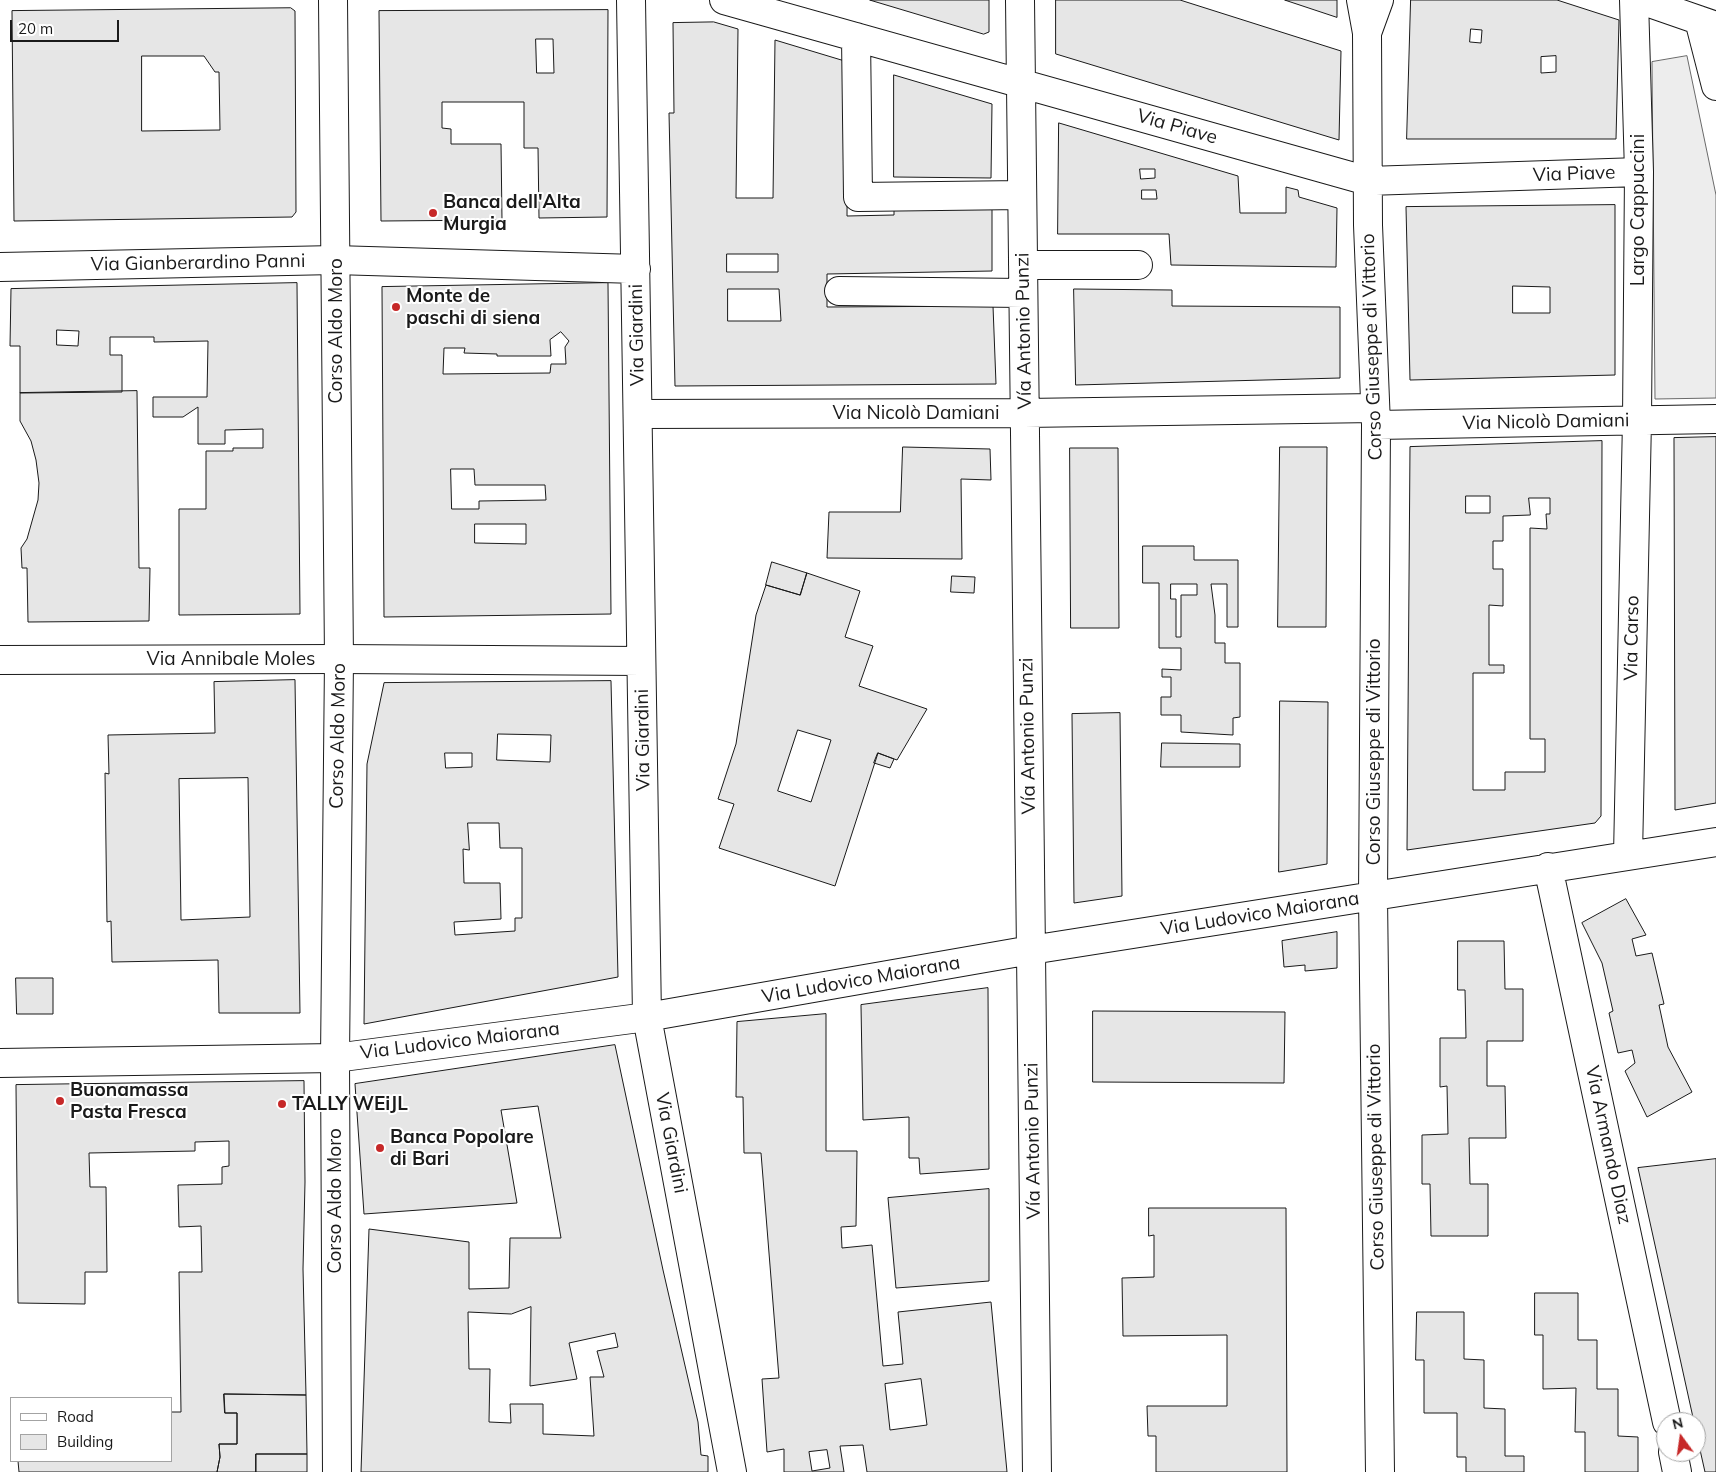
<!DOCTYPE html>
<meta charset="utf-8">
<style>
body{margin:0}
#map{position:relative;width:1716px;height:1472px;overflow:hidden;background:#fff;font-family:Mulish,sans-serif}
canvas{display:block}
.legend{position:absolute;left:10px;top:1397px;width:162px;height:65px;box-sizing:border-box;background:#fff;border:1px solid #a3a3a3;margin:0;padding:6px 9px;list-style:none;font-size:15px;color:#1a1a1a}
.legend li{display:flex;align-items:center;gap:10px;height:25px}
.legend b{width:25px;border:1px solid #a3a3a3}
.north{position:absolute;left:1656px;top:1412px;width:50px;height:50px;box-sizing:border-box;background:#fff;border:1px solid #a3a3a3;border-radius:50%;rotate:346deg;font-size:14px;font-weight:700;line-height:20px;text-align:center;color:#1a1a1a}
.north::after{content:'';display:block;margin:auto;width:18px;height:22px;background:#c62828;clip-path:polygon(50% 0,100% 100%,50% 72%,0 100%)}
.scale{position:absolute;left:10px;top:20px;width:109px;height:22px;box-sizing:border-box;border:2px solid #1a1a1a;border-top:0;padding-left:6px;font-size:15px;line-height:18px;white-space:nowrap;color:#1a1a1a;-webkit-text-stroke:4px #fff;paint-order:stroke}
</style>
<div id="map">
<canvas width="1716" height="1472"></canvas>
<ul class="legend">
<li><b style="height:6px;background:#fff"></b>Road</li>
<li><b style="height:14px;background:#e6e6e6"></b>Building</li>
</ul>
<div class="north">N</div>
<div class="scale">20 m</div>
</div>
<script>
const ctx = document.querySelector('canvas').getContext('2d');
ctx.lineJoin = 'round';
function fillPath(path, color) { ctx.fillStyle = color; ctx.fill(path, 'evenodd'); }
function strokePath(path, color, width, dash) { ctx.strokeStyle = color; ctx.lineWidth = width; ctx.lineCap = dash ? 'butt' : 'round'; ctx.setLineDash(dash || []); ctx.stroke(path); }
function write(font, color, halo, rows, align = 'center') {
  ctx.font = font + ' Mulish,sans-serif'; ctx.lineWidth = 4; ctx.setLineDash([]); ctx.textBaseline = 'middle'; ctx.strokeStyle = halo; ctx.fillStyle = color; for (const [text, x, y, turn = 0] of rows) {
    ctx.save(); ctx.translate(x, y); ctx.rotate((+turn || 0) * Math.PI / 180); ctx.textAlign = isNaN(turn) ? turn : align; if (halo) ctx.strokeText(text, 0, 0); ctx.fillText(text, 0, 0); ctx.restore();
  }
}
const built = new Path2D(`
 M 1687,56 L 1716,195 L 1716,398 L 1655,399 L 1652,62 Z`);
fillPath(built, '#ededed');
strokePath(built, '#6a6a6a', 1);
const building = new Path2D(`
 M 870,0 L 989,0 L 989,32 L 984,34 Z
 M 1056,0 L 1180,0 L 1341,51 L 1339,140 L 1056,54 Z
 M 1285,0 L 1337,0 L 1337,17 Z
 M 1411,0 L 1557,0 L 1619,20 L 1616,139 L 1407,139 ZM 1471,29 L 1482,30 L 1481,43 L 1470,42 ZM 1556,56 L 1556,72 L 1541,73 L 1541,57 Z
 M 291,8 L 295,11 L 296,212 L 292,217 L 14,221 L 12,11 ZM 142,56 L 204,56 L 215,72 L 219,72 L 220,130 L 142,131 Z
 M 608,10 L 607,217 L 539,218 L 538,148 L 524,148 L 524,102 L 442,102 L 442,128 L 451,129 L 451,144 L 501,144 L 502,220 L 381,221 L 379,11 ZM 536,39 L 553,39 L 554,73 L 537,73 Z
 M 714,22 L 738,29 L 736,198 L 773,198 L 775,40 L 848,62 L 847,216 L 894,215 L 894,207 L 992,207 L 992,271 L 827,274 L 827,307 L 993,306 L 996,384 L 675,386 L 669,113 L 674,113 L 673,23 ZM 727,254 L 778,254 L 778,272 L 727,272 ZM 728,289 L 779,289 L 781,321 L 728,321 Z
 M 894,75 L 992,104 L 991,178 L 894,177 Z
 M 1059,123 L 1238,176 L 1240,213 L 1286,213 L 1286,187 L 1298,190 L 1299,197 L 1337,208 L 1336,267 L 1171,265 L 1169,234 L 1058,234 ZM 1140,169 L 1155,169 L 1155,178 L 1141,179 ZM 1142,190 L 1156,190 L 1157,199 L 1142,199 Z
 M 1615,205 L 1615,375 L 1410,380 L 1406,207 ZM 1513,286 L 1550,287 L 1550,313 L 1513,313 Z
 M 297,283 L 300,614 L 179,615 L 179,509 L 206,509 L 206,451 L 233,451 L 233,448 L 263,448 L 263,429 L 225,430 L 225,444 L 198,444 L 198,407 L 183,417 L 153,417 L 153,397 L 207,397 L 208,341 L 154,342 L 154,337 L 110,337 L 110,355 L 122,355 L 122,392 L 20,393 L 20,346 L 10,346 L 11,289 ZM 57,330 L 79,331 L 78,346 L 57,345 Z
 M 608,283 L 611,614 L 384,617 L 382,287 ZM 561,332 L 569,341 L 565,347 L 566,364 L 551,364 L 550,373 L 443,374 L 444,348 L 465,348 L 464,353 L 497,354 L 497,356 L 551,356 L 550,340 ZM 451,469 L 474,469 L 475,485 L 545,485 L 546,500 L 479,501 L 479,509 L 452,509 ZM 475,524 L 526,524 L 526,544 L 475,543 Z
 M 1074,289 L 1172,290 L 1172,306 L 1340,307 L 1340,378 L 1076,385 Z
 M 137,391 L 139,568 L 150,568 L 149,621 L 28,622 L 27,568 L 22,568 L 21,548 L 27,539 L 38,500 L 39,483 L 36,460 L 31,441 L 20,421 L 20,393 Z
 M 1716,437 L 1716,803 L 1675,810 L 1674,438 Z
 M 1602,441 L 1601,816 L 1595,823 L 1407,850 L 1410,447 ZM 1466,496 L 1490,496 L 1490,513 L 1466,513 ZM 1529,498 L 1550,498 L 1550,514 L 1546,514 L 1547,529 L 1530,528 L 1530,739 L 1545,739 L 1545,772 L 1505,772 L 1505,790 L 1473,790 L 1473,673 L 1504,673 L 1504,665 L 1489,665 L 1489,605 L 1503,606 L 1503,569 L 1493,569 L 1493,541 L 1503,541 L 1503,516 L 1530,515 Z
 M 903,447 L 990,449 L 991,480 L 961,479 L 962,559 L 827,558 L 829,512 L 900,512 Z
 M 1280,447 L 1327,447 L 1326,627 L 1278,627 Z
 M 1070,448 L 1118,448 L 1119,628 L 1071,628 Z
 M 1143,546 L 1194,546 L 1194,560 L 1238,560 L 1238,627 L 1227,627 L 1227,584 L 1211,584 L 1215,615 L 1215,643 L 1225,643 L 1225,663 L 1240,663 L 1240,717 L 1233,718 L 1233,735 L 1181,732 L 1181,715 L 1161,715 L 1161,697 L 1171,697 L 1171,677 L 1162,677 L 1162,669 L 1181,670 L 1181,648 L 1159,648 L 1159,583 L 1143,583 ZM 1171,584 L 1197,584 L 1197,595 L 1181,595 L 1181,637 L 1176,637 L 1176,599 L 1171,599 Z
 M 772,562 L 807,573 L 800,595 L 766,585 Z
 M 807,573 L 860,591 L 845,637 L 873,646 L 859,686 L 927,709 L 897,760 L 878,753 L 835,886 L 719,848 L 734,804 L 718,799 L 736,744 L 756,615 L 766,585 L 800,595 ZM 798,730 L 831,740 L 811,802 L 778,791 Z
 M 952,576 L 975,577 L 974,593 L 951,592 Z
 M 295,680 L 300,1013 L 219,1013 L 218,960 L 112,962 L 111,921 L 107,922 L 105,773 L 109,774 L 108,735 L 215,733 L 214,682 ZM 248,778 L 250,917 L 181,920 L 179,779 Z
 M 611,681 L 618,977 L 364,1024 L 367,764 L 384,683 ZM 498,734 L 551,735 L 550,762 L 497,760 ZM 445,753 L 472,753 L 472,767 L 446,768 ZM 468,823 L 499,823 L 500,848 L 522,848 L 522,918 L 515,918 L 515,931 L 455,935 L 454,922 L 501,919 L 500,883 L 464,883 L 463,849 L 469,850 Z
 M 1280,701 L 1328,702 L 1327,864 L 1279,872 Z
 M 1120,713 L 1122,896 L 1074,903 L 1072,714 Z
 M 1162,743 L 1240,744 L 1240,767 L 1161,767 Z
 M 878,753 L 894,759 L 890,768 L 874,763 Z
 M 1626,899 L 1646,935 L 1632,939 L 1636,956 L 1652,953 L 1664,1004 L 1659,1005 L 1668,1047 L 1692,1092 L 1647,1117 L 1625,1071 L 1635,1063 L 1632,1050 L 1618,1053 L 1609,1013 L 1613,1011 L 1602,963 L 1582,923 Z
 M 1337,932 L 1337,968 L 1305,971 L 1305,965 L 1284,967 L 1282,941 Z
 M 1458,941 L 1504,941 L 1505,989 L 1523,989 L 1523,1041 L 1487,1041 L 1487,1086 L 1505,1086 L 1506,1138 L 1469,1138 L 1470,1184 L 1488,1184 L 1488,1236 L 1431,1236 L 1430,1184 L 1422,1184 L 1422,1135 L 1448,1134 L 1447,1086 L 1440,1087 L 1440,1038 L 1466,1038 L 1465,990 L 1458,990 Z
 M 16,978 L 53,978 L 53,1014 L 17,1014 Z
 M 988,988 L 989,1169 L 920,1174 L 919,1158 L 909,1158 L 909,1117 L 863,1120 L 861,1005 Z
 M 1093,1011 L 1285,1012 L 1284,1083 L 1093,1082 Z
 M 826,1014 L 826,1151 L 857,1151 L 856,1226 L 841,1227 L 842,1248 L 872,1245 L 883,1366 L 903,1364 L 898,1312 L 991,1302 L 1007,1472 L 867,1472 L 863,1445 L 840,1446 L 844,1472 L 784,1472 L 784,1449 L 767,1452 L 762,1379 L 779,1378 L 761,1153 L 744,1153 L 743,1097 L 736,1097 L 737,1022 ZM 921,1379 L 927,1425 L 890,1430 L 885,1384 ZM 827,1450 L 830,1468 L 812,1471 L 809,1452 Z
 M 615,1045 L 663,1270 L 698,1422 L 701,1455 L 708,1456 L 708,1472 L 361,1472 L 369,1229 L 469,1242 L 469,1289 L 509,1288 L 510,1238 L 561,1238 L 538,1106 L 501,1110 L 517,1203 L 364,1214 L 355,1084 ZM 531,1307 L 530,1386 L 577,1379 L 569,1343 L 615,1333 L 618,1347 L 597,1351 L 604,1377 L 590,1377 L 594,1436 L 543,1434 L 543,1404 L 510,1404 L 511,1423 L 489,1422 L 490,1369 L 469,1369 L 468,1312 L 511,1314 Z
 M 304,1081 L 305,1182 L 303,1269 L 306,1395 L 224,1394 L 225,1413 L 237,1413 L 237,1444 L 219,1444 L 220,1457 L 217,1472 L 19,1472 L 18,1461 L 171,1461 L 171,1412 L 181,1412 L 179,1272 L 202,1272 L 201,1226 L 179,1227 L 178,1185 L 222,1184 L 222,1167 L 229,1166 L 229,1141 L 195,1142 L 195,1151 L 89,1153 L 90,1187 L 106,1187 L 107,1272 L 85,1272 L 85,1304 L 18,1303 L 16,1085 Z
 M 1716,1159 L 1716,1472 L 1705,1472 L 1696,1432 L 1696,1422 L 1694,1422 L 1638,1168 Z
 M 989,1189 L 989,1281 L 896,1288 L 888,1198 Z
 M 1149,1208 L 1286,1208 L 1287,1472 L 1156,1472 L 1156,1436 L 1148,1436 L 1147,1406 L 1227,1406 L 1227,1335 L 1123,1336 L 1122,1278 L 1154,1277 L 1154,1235 L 1149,1236 Z
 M 1535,1293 L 1578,1293 L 1578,1340 L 1597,1340 L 1597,1389 L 1618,1389 L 1618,1436 L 1638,1437 L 1638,1472 L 1585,1472 L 1585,1432 L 1575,1432 L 1576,1388 L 1543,1389 L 1543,1335 L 1535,1335 Z
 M 1417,1312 L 1464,1312 L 1464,1359 L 1484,1360 L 1484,1408 L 1505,1409 L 1505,1456 L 1524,1456 L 1524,1472 L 1466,1472 L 1466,1457 L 1457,1457 L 1457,1413 L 1424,1413 L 1424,1360 L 1416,1360 Z
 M 224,1394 L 306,1395 L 307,1454 L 256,1454 L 256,1472 L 217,1472 L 220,1457 L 219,1444 L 237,1444 L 237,1413 L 225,1413 Z
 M 256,1454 L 307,1454 L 307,1472 L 256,1472 Z`);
fillPath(building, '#e6e6e6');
strokePath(building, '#1a1a1a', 1);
const minor = new Path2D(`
 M 631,0 L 647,1017 L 732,1472
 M 724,0 L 1368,181 L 1639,172
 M 1020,0 L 1037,1472
 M 1361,0 L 1367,33 L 1368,225 L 1376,425 L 1373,896 L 1380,1472
 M 1641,0 L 1716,26
 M 1699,20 L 1716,86
 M 856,37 L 858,197 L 1022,195
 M 1023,265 L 1138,265
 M 0,267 L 335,260 L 636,269
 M 839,291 L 1023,293
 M 638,414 L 1025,413 L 1375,408
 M 1376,425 L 1716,419
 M 0,660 L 339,659 L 641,661
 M 1628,855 L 1637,420 L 1639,172 L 1634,0
 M 1548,867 L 1667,1422
 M 0,1063 L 335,1058 L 647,1017 L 1031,950 L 1716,842
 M 1673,1452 L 1677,1472`);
const tertiary = new Path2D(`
 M 333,0 L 339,659 L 335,1058 L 337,1472
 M 1367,33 L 1379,0`);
strokePath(minor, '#1a1a1a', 30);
strokePath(tertiary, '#1a1a1a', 30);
strokePath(minor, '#fff', 28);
strokePath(tertiary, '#fff', 28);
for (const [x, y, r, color] of [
 [433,213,5,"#c62828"],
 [396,307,5,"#c62828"],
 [60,1101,5,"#c62828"],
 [282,1104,5,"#c62828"],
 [380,1148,5,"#c62828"]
]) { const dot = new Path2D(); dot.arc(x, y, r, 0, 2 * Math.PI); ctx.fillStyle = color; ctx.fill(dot); strokePath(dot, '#fff', 2); }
write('19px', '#1a1a1a', '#fff', [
 ["Via Piave",1177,127,16],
 ["Via Piave",1574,174,-2],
 ["Largo Cappuccini",1638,210,-90],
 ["Via Gianberardino Panni",198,263,-1],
 ["Corso Aldo Moro",336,331,-90],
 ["Vía Antonio Punzi",1024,331,-91],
 ["Via Giardini",637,335,-91],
 ["Corso Giuseppe di Vittorio",1372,347,-92],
 ["Via Nicolò Damiani",916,413],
 ["Via Nicolò Damiani",1546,422,-1],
 ["Via Carso",1632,638,-89],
 ["Via Annibale Moles",231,659],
 ["Corso Aldo Moro",338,736,-89],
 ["Vía Antonio Punzi",1028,736,-91],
 ["Via Giardini",643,740,-91],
 ["Corso Giuseppe di Vittorio",1374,752,-90],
 ["Via Ludovico Maiorana",1260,914,-9],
 ["Via Ludovico Maiorana",861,980,-10],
 ["Via Ludovico Maiorana",460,1041,-7],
 ["Vía Antonio Punzi",1033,1141,-91],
 ["Via Giardini",671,1143,79],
 ["Via Armando Diaz",1608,1145,78],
 ["Corso Giuseppe di Vittorio",1376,1157,-91],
 ["Corso Aldo Moro",335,1201,-90]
]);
write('bold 19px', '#1a1a1a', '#fff', [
 ["Banca dell'Alta",443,202],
 ["Murgia",443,224],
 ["Monte de",406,296],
 ["paschi di siena",406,318],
 ["Buonamassa",70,1090],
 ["Pasta Fresca",70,1112],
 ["TALLY WEiJL",292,1104],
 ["Banca Popolare",390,1137],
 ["di Bari",390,1159]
], 'left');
</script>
